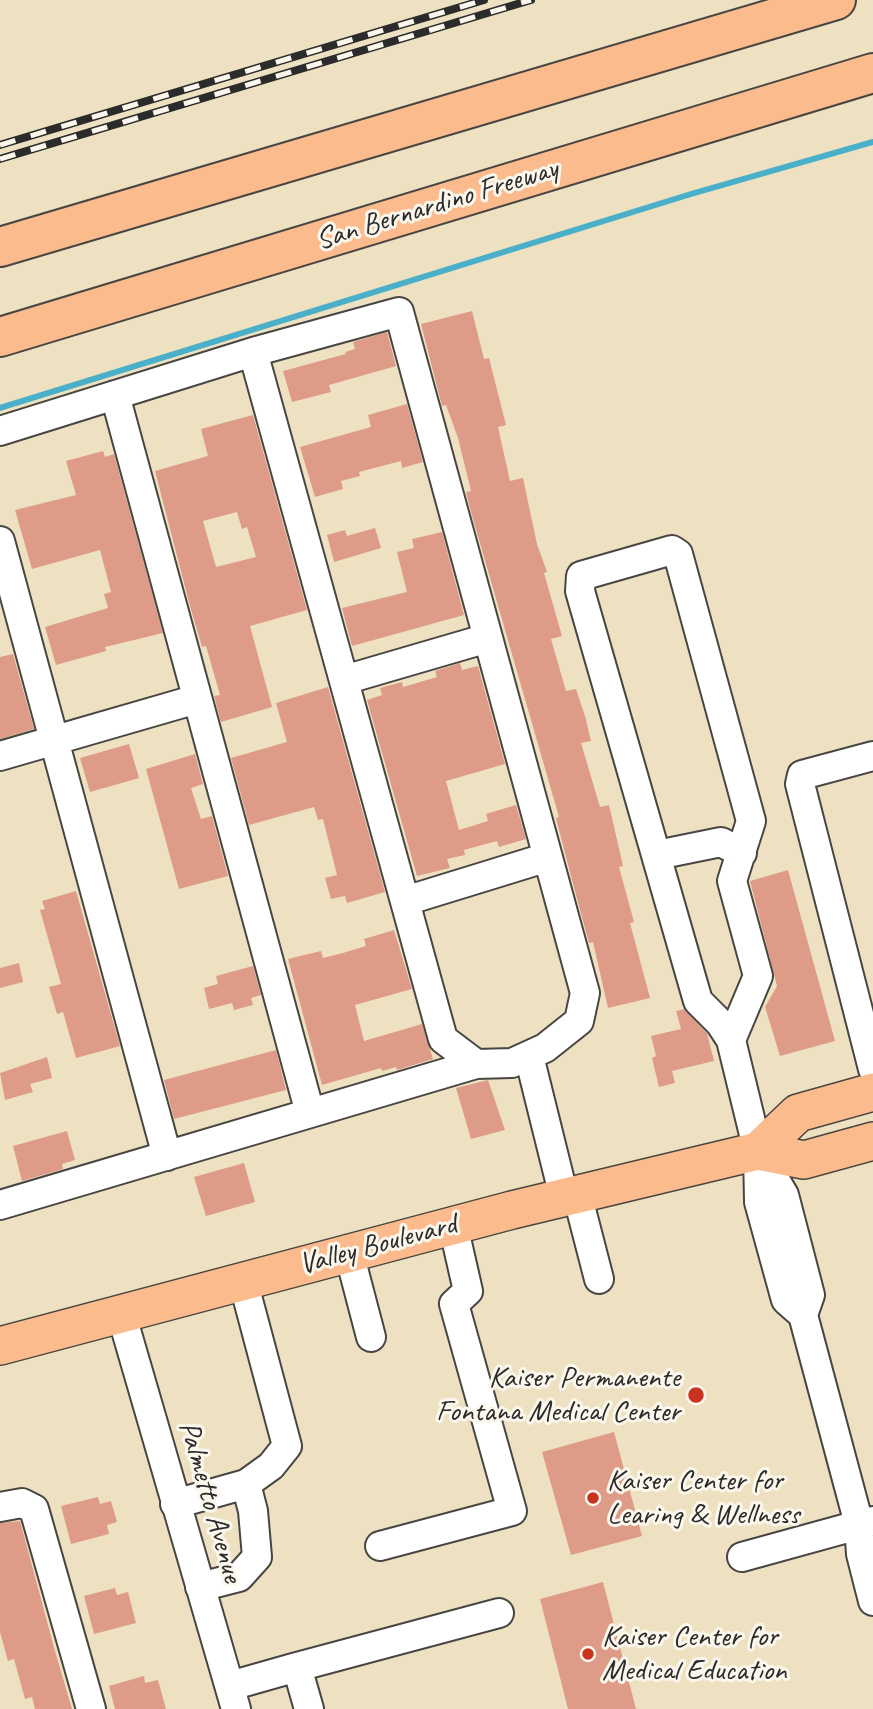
<!DOCTYPE html>
<style>
body{margin:0}
canvas{display:block;background:#eee1c2}
</style>
<canvas width="873" height="1709"></canvas>
<script>
const ctx = document.querySelector('canvas').getContext('2d');
ctx.lineJoin = 'round';
function strokePath(path, color, width, dash) { ctx.strokeStyle = color; ctx.lineWidth = width; ctx.lineCap = dash ? 'butt' : 'round'; ctx.setLineDash(dash || []); ctx.stroke(path); }
function fillPath(path, color) { ctx.fillStyle = color; ctx.fill(path, 'evenodd'); }
function write(font, color, halo, rows, align = 'center') {
  ctx.font = font + ' Caveat,sans-serif'; ctx.lineWidth = 6; ctx.setLineDash([]); ctx.textBaseline = 'middle'; ctx.strokeStyle = halo; ctx.fillStyle = color; for (const [text, x, y, turn = 0] of rows) {
    ctx.save(); ctx.translate(x, y); ctx.rotate((+turn || 0) * Math.PI / 180); ctx.textAlign = isNaN(turn) ? turn : align; if (halo) ctx.strokeText(text, 0, 0); ctx.fillText(text, 0, 0); ctx.restore();
  }
}
strokePath(new Path2D(`
 M 0,408 L 691,194 L 873,142`), '#4aafc9', 6);
fillPath(new Path2D(`
 M 472,311 L 484,359 L 489,358 L 506,425 L 498,427 L 510,481 L 523,478 L 537,544 L 547,572 L 544,573 L 562,636 L 551,639 L 566,691 L 576,689 L 585,716 L 591,741 L 581,743 L 600,807 L 609,805 L 623,866 L 619,867 L 634,922 L 630,923 L 650,998 L 608,1008 L 593,942 L 589,943 L 572,880 L 556,818 L 559,817 L 471,512 L 466,492 L 471,491 L 458,438 L 446,405 L 442,406 L 421,324 Z
 M 387,332 L 396,366 L 329,385 L 331,392 L 292,402 L 283,371 L 346,354 L 345,352 L 355,349 L 353,342 Z
 M 407,404 L 423,462 L 402,468 L 401,461 L 359,472 L 360,476 L 341,481 L 343,489 L 315,497 L 300,447 L 371,427 L 368,415 Z
 M 253,415 L 307,610 L 250,626 L 272,707 L 221,722 L 214,696 L 220,695 L 206,646 L 202,647 L 190,606 L 155,471 L 208,456 L 201,429 ZM 237,512 L 242,529 L 247,527 L 256,557 L 216,567 L 203,521 Z
 M 103,451 L 105,457 L 114,454 L 163,633 L 105,647 L 106,651 L 56,665 L 45,627 L 108,608 L 104,594 L 111,592 L 100,550 L 32,569 L 15,510 L 76,495 L 66,461 Z
 M 375,528 L 381,548 L 334,562 L 327,535 L 345,530 L 347,536 Z
 M 442,532 L 464,615 L 352,646 L 342,608 L 407,592 L 397,552 L 414,548 L 412,539 Z
 M 13,654 L 34,729 L 0,739 L 0,657 Z
 M 460,663 L 462,670 L 478,666 L 505,764 L 446,781 L 459,830 L 488,821 L 486,814 L 516,805 L 526,839 L 499,847 L 497,841 L 464,850 L 465,855 L 447,859 L 450,868 L 417,876 L 367,700 L 382,695 L 380,688 L 402,682 L 403,687 L 437,677 L 435,671 Z
 M 328,687 L 385,892 L 347,903 L 345,896 L 331,899 L 325,878 L 337,875 L 323,819 L 318,820 L 314,807 L 249,825 L 231,758 L 287,742 L 276,703 Z
 M 129,744 L 139,778 L 90,792 L 80,758 Z
 M 195,754 L 203,784 L 191,788 L 201,819 L 212,816 L 228,876 L 179,889 L 146,769 Z
 M 788,870 L 835,1041 L 780,1056 L 765,1007 L 777,986 L 750,881 Z
 M 76,891 L 120,1046 L 76,1058 L 63,1012 L 57,1014 L 49,987 L 61,984 L 40,910 L 45,909 L 42,901 Z
 M 394,930 L 412,989 L 355,1005 L 364,1041 L 422,1024 L 433,1059 L 397,1070 L 396,1067 L 382,1071 L 381,1068 L 322,1085 L 288,959 L 321,951 L 323,958 L 343,953 L 366,946 L 364,939 Z
 M 19,963 L 23,982 L 0,988 L 0,968 Z
 M 253,966 L 261,995 L 251,998 L 253,1005 L 234,1010 L 232,1003 L 209,1009 L 204,988 L 218,984 L 216,976 Z
 M 684,1009 L 707,1033 L 714,1061 L 672,1071 L 675,1083 L 659,1087 L 652,1058 L 656,1056 L 651,1036 L 681,1029 L 676,1011 Z
 M 276,1050 L 286,1090 L 174,1119 L 164,1080 Z
 M 47,1057 L 52,1078 L 30,1084 L 33,1092 L 5,1100 L 0,1073 Z
 M 488,1080 L 505,1130 L 471,1139 L 456,1088 Z
 M 67,1131 L 75,1160 L 62,1164 L 63,1169 L 22,1181 L 13,1146 Z
 M 244,1163 L 255,1202 L 206,1216 L 194,1177 Z
 M 614,1432 L 642,1536 L 571,1555 L 542,1452 Z
 M 98,1497 L 100,1504 L 111,1501 L 117,1522 L 107,1525 L 109,1534 L 71,1544 L 61,1506 Z
 M 20,1521 L 55,1651 L 72,1709 L 35,1709 L 32,1697 L 25,1699 L 14,1659 L 8,1661 L 0,1632 L 0,1523 Z
 M 603,1582 L 636,1709 L 568,1709 L 540,1599 Z
 M 115,1588 L 117,1595 L 128,1592 L 136,1623 L 94,1634 L 84,1596 Z
 M 144,1676 L 145,1683 L 158,1680 L 166,1709 L 115,1709 L 109,1686 Z`), '#de9b88');
const minor = new Path2D(`
 M 115,395 L 310,1113
 M 0,431 L 253,352 L 399,312 L 585,993 L 579,1021 L 545,1048 L 512,1063 L 476,1064 L 443,1039 L 253,352
 M 0,541 L 167,1156
 M 672,550 L 678,554 L 751,821 L 732,881 L 758,976 L 731,1040 L 720,1023 L 698,1001 L 580,591 L 581,576 Z
 M 344,680 L 488,638
 M 0,756 L 197,699
 M 873,756 L 802,775 L 800,784 L 873,1069
 M 657,855 L 721,842 L 742,853
 M 405,901 L 548,857
 M 731,1040 L 758,1151 L 759,1202 L 786,1300 L 803,1315
 M 529,1056 L 564,1197
 M 758,1151 L 784,1195 L 810,1295 L 803,1315 L 859,1524 L 861,1554 L 873,1601
 M 577,1194 L 599,1279
 M 0,1205 L 476,1064
 M 349,1253 L 371,1337
 M 121,1313 L 236,1709
 M 175,1504 L 246,1484
 M 0,1507 L 22,1503 L 34,1509 L 91,1709
 M 380,1546 L 512,1511 L 454,1304 L 468,1291 L 453,1225
 M 742,1557 L 873,1521
 M 200,1587 L 239,1577 L 257,1557 L 253,1511 L 246,1484 L 271,1466 L 287,1446 L 243,1281
 M 297,1667 L 499,1613
 M 230,1686 L 297,1667 L 309,1709`);
const major = new Path2D(`
 M 758,1151 L 798,1113 L 873,1092
 M 0,1346 L 512,1210 L 758,1151 L 804,1160 L 873,1141`);
const highway = new Path2D(`
 M 0,247 L 836,0
 M 0,337 L 873,73`);
strokePath(minor, '#484642', 32);
strokePath(major, '#484642', 40);
strokePath(highway, '#484642', 42);
strokePath(minor, '#fff', 28);
strokePath(major, '#fbbb8d', 37);
strokePath(highway, '#fbbb8d', 38);
const rail = new Path2D(`
 M 0,145 L 484,0
 M 0,159 L 531,0`);
strokePath(rail, '#2b2b2b', 8);
strokePath(rail, '#fbf7ec', 5, [16]);
for (const [x, y, r, color] of [
 [696,1395,9,"#c8321e"],
 [593,1498,7,"#c8321e"],
 [588,1654,7,"#c8321e"]
]) { const dot = new Path2D(); dot.arc(x, y, r, 0, 2 * Math.PI); ctx.fillStyle = color; ctx.fill(dot); strokePath(dot, '#fbf7ec', 2.5); }
write('30px', '#2b2b2b', '#fbf7ec', [
 ["San Bernardino Freeway",437,205,-17],
 ["Valley Boulevard",378,1245,-15],
 ["Palmetto Avenue",210,1502,74]
]);
write('30px', '#2b2b2b', '#fbf7ec', [
 ["Kaiser Permanente",680,1378,"right"],
 ["Fontana Medical Center",680,1412,"right"],
 ["Kaiser Center for",607,1481],
 ["Learing & Wellness",607,1515],
 ["Kaiser Center for",602,1637],
 ["Medical Education",602,1671]
], 'left');
</script>
